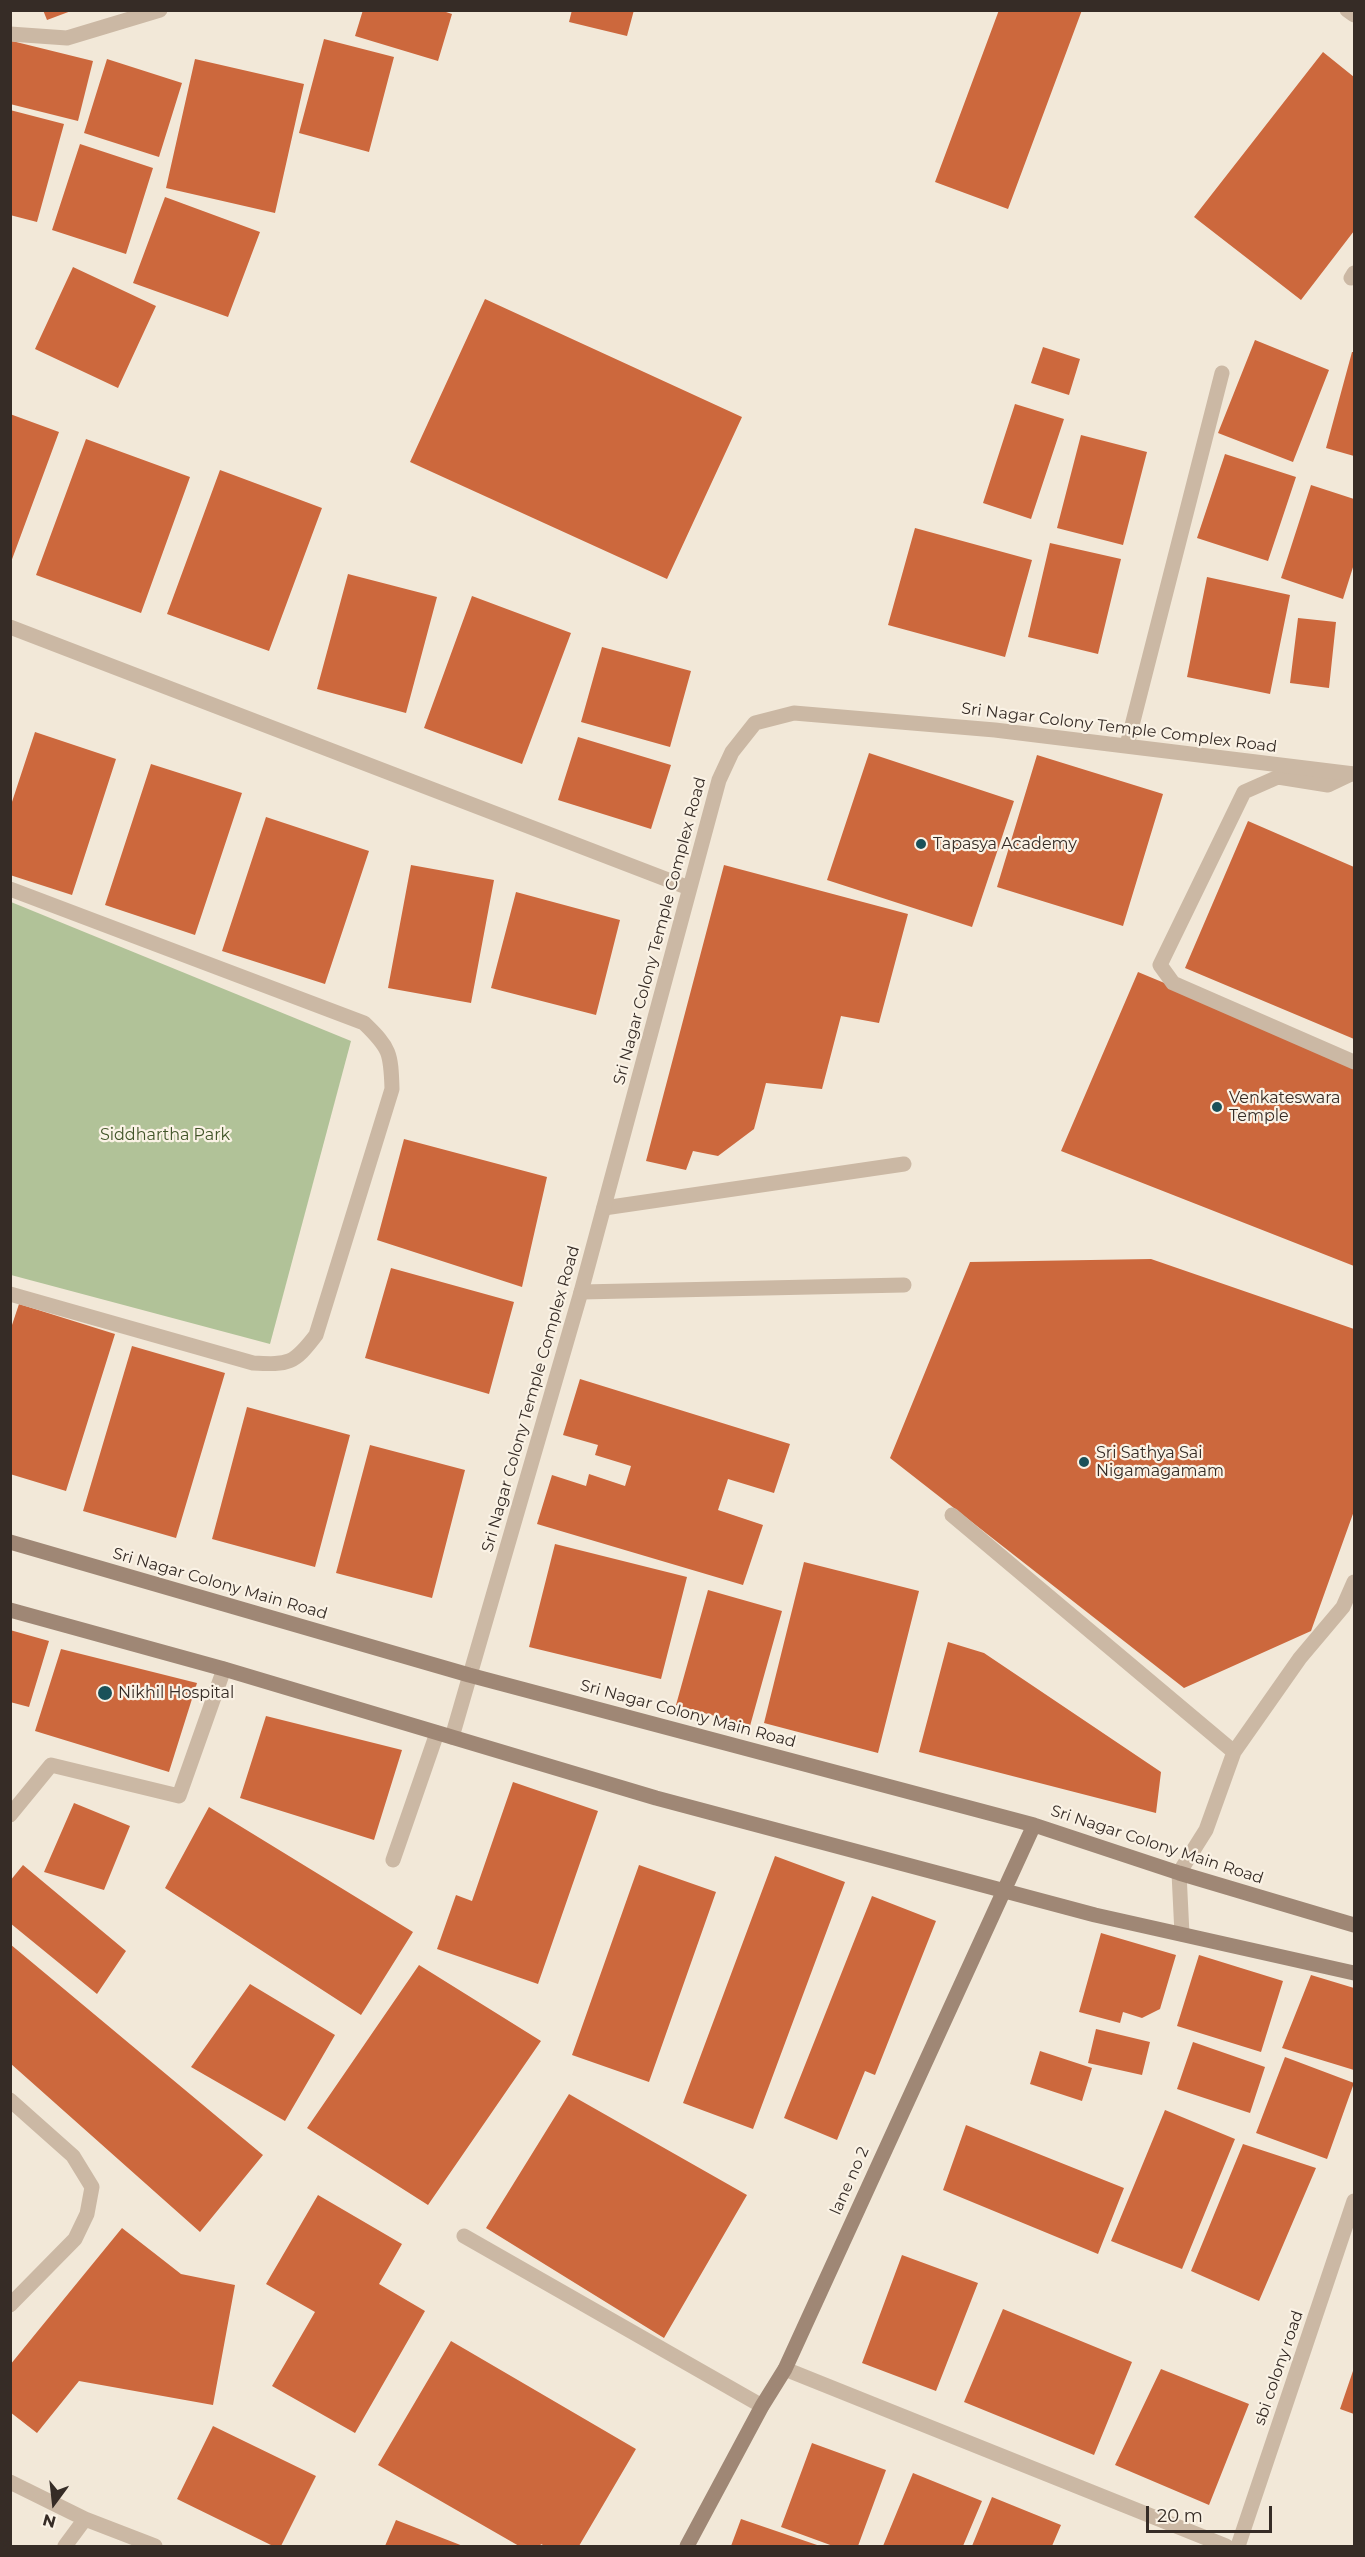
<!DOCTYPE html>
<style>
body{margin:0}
#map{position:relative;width:1365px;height:2557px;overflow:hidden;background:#f2e8d8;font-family:Montserrat,sans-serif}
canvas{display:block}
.frame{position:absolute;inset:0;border:12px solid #362c26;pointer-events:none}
.north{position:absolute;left:24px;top:2473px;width:60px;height:60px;-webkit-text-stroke:4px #faf2e5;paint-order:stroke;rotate:195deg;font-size:16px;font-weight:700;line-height:24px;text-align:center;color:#362c26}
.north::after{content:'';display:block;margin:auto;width:21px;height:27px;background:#362c26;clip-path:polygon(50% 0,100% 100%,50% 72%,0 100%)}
.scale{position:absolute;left:1146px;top:2506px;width:126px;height:27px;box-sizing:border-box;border:3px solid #362c26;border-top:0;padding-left:8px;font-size:18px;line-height:21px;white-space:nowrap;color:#362c26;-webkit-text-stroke:4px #faf2e5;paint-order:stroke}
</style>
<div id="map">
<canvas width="1365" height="2557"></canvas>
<div class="frame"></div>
<div class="north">N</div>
<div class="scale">20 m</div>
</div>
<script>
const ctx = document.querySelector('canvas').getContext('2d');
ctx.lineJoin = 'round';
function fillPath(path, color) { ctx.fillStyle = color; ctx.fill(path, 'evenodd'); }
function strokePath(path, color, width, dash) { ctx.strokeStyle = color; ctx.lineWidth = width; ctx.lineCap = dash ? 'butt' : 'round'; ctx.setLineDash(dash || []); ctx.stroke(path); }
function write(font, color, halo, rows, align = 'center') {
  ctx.font = font + ' Montserrat,sans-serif'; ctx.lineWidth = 4.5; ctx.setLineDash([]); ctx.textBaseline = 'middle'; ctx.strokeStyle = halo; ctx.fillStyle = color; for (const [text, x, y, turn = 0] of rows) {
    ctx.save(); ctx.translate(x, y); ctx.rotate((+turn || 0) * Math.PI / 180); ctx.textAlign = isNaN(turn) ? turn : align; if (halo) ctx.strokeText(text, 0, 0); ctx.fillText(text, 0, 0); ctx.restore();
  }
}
fillPath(new Path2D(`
 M 11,902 L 351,1041 L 270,1344 L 11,1275 Z`), '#b1c298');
fillPath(new Path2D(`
 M 43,10 L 71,10 L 71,11 L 47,20 Z
 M 363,10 L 440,10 L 452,14 L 438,61 L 355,36 Z
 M 572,10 L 634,10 L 627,36 L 569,22 Z
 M 999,10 L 1082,10 L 1008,209 L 935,182 Z
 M 324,39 L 394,57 L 369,152 L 299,133 Z
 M 12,41 L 93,61 L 78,121 L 10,104 Z
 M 1323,52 L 1354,77 L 1354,231 L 1301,300 L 1194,217 Z
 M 107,59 L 182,83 L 159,157 L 84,133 Z
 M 195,59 L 304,84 L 275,213 L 166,188 Z
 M 10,110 L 64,124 L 37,222 L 10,215 Z
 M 80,144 L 153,168 L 126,254 L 52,230 Z
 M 165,197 L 260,232 L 228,317 L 133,283 Z
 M 73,267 L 156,306 L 118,388 L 35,349 Z
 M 485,299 L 742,417 L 667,579 L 410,462 Z
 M 1255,340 L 1329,370 L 1293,462 L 1218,433 Z
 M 1043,347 L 1080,359 L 1069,395 L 1031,383 Z
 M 1352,352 L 1354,352 L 1354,456 L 1326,448 Z
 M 1015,404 L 1064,419 L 1031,519 L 983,503 Z
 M 10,414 L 59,432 L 11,562 L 10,562 Z
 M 1081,435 L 1147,452 L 1123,545 L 1057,528 Z
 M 86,439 L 190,477 L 141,613 L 36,575 Z
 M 1225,454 L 1296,477 L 1268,561 L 1197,538 Z
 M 220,470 L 322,508 L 269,651 L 167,614 Z
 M 1311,485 L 1354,499 L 1354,564 L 1343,599 L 1281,578 Z
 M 915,528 L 1032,560 L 1005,657 L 888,625 Z
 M 1050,543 L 1121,559 L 1098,654 L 1028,637 Z
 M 348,574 L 437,597 L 406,713 L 317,689 Z
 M 1207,577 L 1290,595 L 1270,694 L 1187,677 Z
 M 472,596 L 571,633 L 522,764 L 424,728 Z
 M 1298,618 L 1336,622 L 1329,688 L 1290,683 Z
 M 602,647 L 691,671 L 670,747 L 581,722 Z
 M 35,732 L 116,759 L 72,895 L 10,875 L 10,808 Z
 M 578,737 L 671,765 L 651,829 L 558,800 Z
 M 869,753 L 1014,801 L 972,927 L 827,880 Z
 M 1037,755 L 1163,794 L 1123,926 L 997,887 Z
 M 151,764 L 242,793 L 195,935 L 105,905 Z
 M 266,817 L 369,851 L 325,984 L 222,951 Z
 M 1248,821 L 1354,867 L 1354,1039 L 1185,968 Z
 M 411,865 L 494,880 L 471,1003 L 388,988 Z
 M 724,865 L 908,914 L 879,1023 L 841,1016 L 822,1089 L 766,1083 L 754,1129 L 718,1156 L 693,1151 L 686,1170 L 646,1161 Z
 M 516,892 L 620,920 L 596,1015 L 491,988 Z
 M 1138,972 L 1354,1062 L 1354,1266 L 1061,1151 Z
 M 404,1139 L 547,1177 L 522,1287 L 377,1240 Z
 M 1151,1259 L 1354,1329 L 1354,1511 L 1311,1631 L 1184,1688 L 890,1458 L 970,1262 Z
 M 391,1268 L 514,1302 L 489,1394 L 365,1358 Z
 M 19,1304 L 115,1334 L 66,1491 L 10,1474 L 10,1331 Z
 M 132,1346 L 225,1373 L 176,1538 L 83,1511 Z
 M 580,1379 L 790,1444 L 774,1493 L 728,1479 L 718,1510 L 763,1525 L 743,1585 L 537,1524 L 552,1475 L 586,1486 L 589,1474 L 625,1486 L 631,1466 L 595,1455 L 598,1445 L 563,1435 Z
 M 247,1407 L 350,1435 L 315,1567 L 212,1539 Z
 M 370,1445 L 465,1470 L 432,1598 L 336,1573 Z
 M 555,1544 L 687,1577 L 661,1679 L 529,1647 Z
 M 804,1562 L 919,1591 L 878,1753 L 764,1723 Z
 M 708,1590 L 782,1611 L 750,1726 L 676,1705 Z
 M 10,1630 L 49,1641 L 29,1707 L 10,1702 Z
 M 948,1642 L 984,1653 L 1161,1772 L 1156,1813 L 919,1752 Z
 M 61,1649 L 197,1683 L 169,1772 L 35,1731 Z
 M 266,1716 L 402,1750 L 374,1840 L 240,1798 Z
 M 513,1782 L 598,1811 L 538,1984 L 437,1949 L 456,1895 L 472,1901 Z
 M 74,1803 L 130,1826 L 104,1890 L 44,1872 Z
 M 209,1807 L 413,1932 L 361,2015 L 165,1888 Z
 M 775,1856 L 845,1882 L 753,2129 L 683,2103 Z
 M 23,1865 L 126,1951 L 97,1994 L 10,1923 L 10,1881 Z
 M 639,1865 L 716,1892 L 649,2082 L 572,2055 Z
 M 872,1896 L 936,1921 L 875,2075 L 865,2071 L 837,2140 L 784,2118 Z
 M 1101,1933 L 1176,1955 L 1160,2009 L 1142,2018 L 1123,2012 L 1120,2023 L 1079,2012 Z
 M 10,1944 L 263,2155 L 200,2232 L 10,2063 Z
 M 1199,1955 L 1283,1981 L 1261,2052 L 1177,2026 Z
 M 419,1965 L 541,2041 L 428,2205 L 307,2128 Z
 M 1311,1975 L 1354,1988 L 1354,2070 L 1282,2048 Z
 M 250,1984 L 335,2035 L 285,2121 L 191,2067 Z
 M 1096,2029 L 1150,2042 L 1142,2075 L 1088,2063 Z
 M 1193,2042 L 1265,2067 L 1250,2113 L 1177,2089 Z
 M 1040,2051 L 1092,2068 L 1082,2101 L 1030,2084 Z
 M 1285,2057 L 1354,2083 L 1327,2159 L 1256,2133 Z
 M 569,2094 L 747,2195 L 664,2338 L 486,2228 Z
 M 1165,2110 L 1235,2139 L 1182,2269 L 1111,2241 Z
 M 966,2125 L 1124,2188 L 1098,2254 L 943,2190 Z
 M 1243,2144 L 1316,2168 L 1259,2301 L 1191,2271 Z
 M 318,2195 L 402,2244 L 379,2284 L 425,2311 L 355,2433 L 272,2386 L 315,2312 L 266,2284 Z
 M 122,2228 L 181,2274 L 235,2285 L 213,2405 L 79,2381 L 37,2433 L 10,2412 L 10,2365 Z
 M 902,2255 L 978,2283 L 936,2391 L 862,2363 Z
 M 1003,2309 L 1132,2362 L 1094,2455 L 964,2402 Z
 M 451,2341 L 636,2449 L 579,2546 L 545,2546 L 541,2544 L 540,2546 L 519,2546 L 378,2465 Z
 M 1354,2368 L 1354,2414 L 1340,2409 Z
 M 1161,2369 L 1249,2404 L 1209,2505 L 1115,2465 Z
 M 213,2426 L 316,2476 L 281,2546 L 273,2546 L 177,2499 Z
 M 812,2443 L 886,2470 L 858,2546 L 833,2546 L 781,2527 Z
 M 913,2473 L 982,2501 L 963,2546 L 883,2546 Z
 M 992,2497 L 1061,2525 L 1052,2546 L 972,2546 Z
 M 741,2519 L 820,2546 L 731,2546 Z
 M 396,2520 L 463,2546 L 385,2546 Z`), '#cc683d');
strokePath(new Path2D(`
 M 1351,774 L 1328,785 L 1278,777 L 1244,792 L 1160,965 L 1173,983 L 1354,1062
 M 604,1208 L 904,1164
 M 581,1292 L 904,1285
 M 952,1515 L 1234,1752
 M 393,1860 L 437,1733
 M 1182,1934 L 1179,1873 L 1206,1830 L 1234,1752 L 1300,1658 L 1343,1607 L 1354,1582
 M 10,2100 L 73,2156 L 92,2187 L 87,2214 L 75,2239 L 10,2305
 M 464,2236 L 762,2406`), '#cbb8a4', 15);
strokePath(new Path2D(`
 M 1347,10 L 1354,15
 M 10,34 L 67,38 L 160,10
 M 1351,278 L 1354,273
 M 10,627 L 689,888
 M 1127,745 L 1222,373
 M 10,889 L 364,1023 C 390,1048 391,1053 392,1089 L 316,1335 C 294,1364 289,1365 253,1363 L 10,1294
 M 452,1737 L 581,1292 L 719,780 L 732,752 L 755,723 L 794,713 L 995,730 L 1354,774
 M 10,1815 L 51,1765 L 179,1796 L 224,1669
 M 785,2369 L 1226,2546
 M 10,2482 L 85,2519 L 155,2546
 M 65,2546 L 85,2519
 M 1238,2546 L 1354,2201`), '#cbb8a4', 15);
strokePath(new Path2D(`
 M 10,1542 L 469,1675 L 1034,1825 L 1179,1873 L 1354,1925
 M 10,1610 L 224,1669 L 656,1798 L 1095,1915 L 1354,1973
 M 687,2546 L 762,2406 L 785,2369 L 1034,1825`), '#9f8775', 15);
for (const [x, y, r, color] of [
 [921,844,6,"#1a5159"],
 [1217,1107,6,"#1a5159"],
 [1084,1462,6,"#1a5159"],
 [105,1693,8,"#1a5159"]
]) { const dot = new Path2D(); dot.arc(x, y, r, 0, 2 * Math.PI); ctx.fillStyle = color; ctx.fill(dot); strokePath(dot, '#faf2e5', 2); }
write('16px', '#362c26', '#faf2e5', [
 ["Sri Nagar Colony Temple Complex Road",1119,728,7],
 ["Sri Nagar Colony Temple Complex Road",660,931,-75],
 ["Sri Nagar Colony Temple Complex Road",531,1399,-74],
 ["Sri Nagar Colony Main Road",220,1584,16],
 ["Sri Nagar Colony Main Road",688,1714,15],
 ["Sri Nagar Colony Main Road",1157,1845,18],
 ["lane no 2",850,2181,-66],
 ["sbi colony road",1279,2368,-71]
]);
write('16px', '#362c26', '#faf2e5', [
 ["Tapasya Academy",933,844],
 ["Venkateswara",1229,1098],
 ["Temple",1229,1116],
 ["Sri Sathya Sai",1096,1453],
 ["Nigamagamam",1096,1471],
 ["Nikhil Hospital",118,1693]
], 'left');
write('16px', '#425529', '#faf2e5', [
 ["Siddhartha Park",165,1135]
]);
</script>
